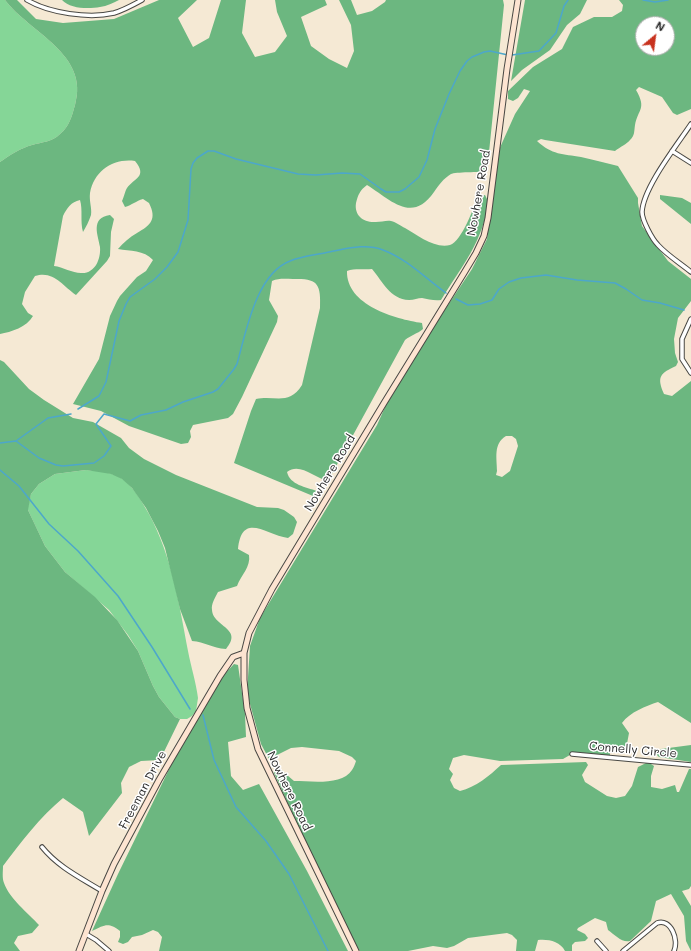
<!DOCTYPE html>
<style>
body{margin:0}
#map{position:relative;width:691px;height:951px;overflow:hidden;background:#f5e9d4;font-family:Mali,sans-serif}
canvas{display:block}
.north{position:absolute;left:635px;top:16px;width:40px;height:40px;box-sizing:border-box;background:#fff;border:1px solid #aaa;border-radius:50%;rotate:29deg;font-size:11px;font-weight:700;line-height:16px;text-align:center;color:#2b2b2b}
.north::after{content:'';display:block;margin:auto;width:14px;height:18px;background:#c8321e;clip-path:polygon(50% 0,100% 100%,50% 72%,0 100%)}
</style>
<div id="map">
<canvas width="691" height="951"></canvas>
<div class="north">N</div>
</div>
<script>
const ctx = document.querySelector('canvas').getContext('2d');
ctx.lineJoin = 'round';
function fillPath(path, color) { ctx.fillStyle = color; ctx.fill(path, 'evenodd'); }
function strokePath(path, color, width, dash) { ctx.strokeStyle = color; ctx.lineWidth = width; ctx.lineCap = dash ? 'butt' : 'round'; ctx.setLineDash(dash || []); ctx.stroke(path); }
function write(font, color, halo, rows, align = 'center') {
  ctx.font = font + ' Mali,sans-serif'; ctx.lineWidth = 3; ctx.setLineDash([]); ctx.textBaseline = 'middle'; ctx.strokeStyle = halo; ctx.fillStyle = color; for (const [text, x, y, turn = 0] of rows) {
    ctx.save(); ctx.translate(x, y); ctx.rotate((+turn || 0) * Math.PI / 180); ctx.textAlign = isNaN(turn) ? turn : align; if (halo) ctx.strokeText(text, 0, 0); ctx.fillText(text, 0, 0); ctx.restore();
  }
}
fillPath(new Path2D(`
 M 0,0 L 5,0 C 30,33 90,54 75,105 C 72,116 69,127 60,134 C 52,142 42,142 32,145 C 21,148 10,155 0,162 Z
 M 86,470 C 99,471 113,472 124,480 C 135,489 142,502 149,514 C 172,557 179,603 188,651 C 191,667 196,682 198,698 L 196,711 L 192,716 L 187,719 L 180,719 L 175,717 L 159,697 L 153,686 L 138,651 L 128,635 L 109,610 L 65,572 L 45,546 L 35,525 L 28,510 L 28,506 L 31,494 L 39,484 L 55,474 Z`), '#85d697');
fillPath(new Path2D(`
 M 5,0 L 17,0 L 36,19 L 63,23 L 114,19 L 159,0 L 197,0 L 178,18 L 193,47 L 209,38 L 221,0 L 246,0 L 242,33 L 255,57 L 275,52 L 287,36 L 277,12 L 275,0 L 325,0 L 327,5 L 301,17 L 311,46 L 329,59 L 347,68 L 354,51 L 351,25 L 339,0 L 351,0 L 357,15 L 372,11 L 385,2 L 386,0 L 503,0 L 504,5 L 487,172 C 480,172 455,172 451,174 C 444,178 438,186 434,192 C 412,224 391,200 367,185 C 360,190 358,195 356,203 C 354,216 364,223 376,222 C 381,222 387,220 391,221 C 396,222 401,226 405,228 C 417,235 435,249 450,245 C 462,241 474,207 478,196 L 485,195 L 488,201 C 484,241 461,267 441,300 C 434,301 428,299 422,298 C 418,298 414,300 409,300 C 390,299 383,282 372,269 C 364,270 355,268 347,271 C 346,305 395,319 422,323 L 423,329 C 417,334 411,335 405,340 L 328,481 C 314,478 300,462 287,472 C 290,485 306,487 317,491 L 313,496 L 234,463 L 251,411 L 256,399 C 275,395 289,406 302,385 L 320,308 C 321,284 318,278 293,279 C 285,279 279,278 272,281 L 269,300 L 278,316 L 277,322 L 242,397 L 233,414 L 228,418 L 193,425 L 190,431 L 191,437 L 188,443 L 181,444 L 129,426 L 101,411 L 73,404 L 99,359 L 110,316 L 117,301 L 120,296 L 137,277 L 146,271 L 153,260 C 144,250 130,251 118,249 C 123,243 130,237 137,233 C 151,225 157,219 149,203 L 143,199 C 136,201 132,205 125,207 L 122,201 C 124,197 125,191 127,188 C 134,178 148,177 135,161 C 113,158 94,171 90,193 C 89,201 92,208 91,215 C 89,221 86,227 83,232 C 80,221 83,210 80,200 C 71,202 67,208 63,216 L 54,266 C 63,267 72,273 81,273 C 95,274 101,259 100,247 C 98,235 90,218 110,215 L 114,219 L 111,232 L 110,256 L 107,261 L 76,295 C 62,285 53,270 35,276 L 25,292 L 22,304 L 28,313 L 33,316 C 27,327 11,332 0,334 L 0,162 C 10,155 21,148 32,145 C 42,142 52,142 60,134 C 69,127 72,116 75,105 C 90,54 30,33 5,0 Z
 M 62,0 L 119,0 C 113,3 107,6 100,7 C 89,9 70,9 62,0 Z
 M 525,0 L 587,0 L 580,14 L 567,25 L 550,50 L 522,70 L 511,81 Z
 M 619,0 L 691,0 L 691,109 L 677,115 L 673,113 L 662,97 L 639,87 L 636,90 C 647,109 638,109 635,125 C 634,131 635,135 630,140 C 627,144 620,147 615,151 L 545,140 L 541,139 L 537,141 C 552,155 563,154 581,157 C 594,160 606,163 618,166 L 638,198 L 638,203 L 642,226 L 668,261 L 691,279 L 691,301 L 678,318 L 674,339 L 675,353 L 678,362 L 676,366 C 661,373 656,376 664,394 L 672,396 L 691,381 L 691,723 L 658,702 C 646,706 630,712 622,723 L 629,733 L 626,749 L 610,749 L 610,756 L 575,752 L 563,759 L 500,761 L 464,755 L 453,758 L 449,769 L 453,774 L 450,780 L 454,788 L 460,791 C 476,787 489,776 501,765 L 586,762 L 588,765 L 582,775 L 585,782 L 607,796 L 616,798 L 625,796 L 632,786 L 638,767 L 648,762 L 654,766 L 651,776 L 651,787 L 662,789 L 675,785 L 677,792 L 679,792 L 689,769 L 691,769 L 691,886 L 689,889 L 682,891 L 691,906 L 691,951 L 686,941 L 684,916 L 671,894 L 656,901 L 651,921 L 630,941 C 622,943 615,935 608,930 L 606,922 L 595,918 L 578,928 L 577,930 L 585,934 L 588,938 L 585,941 L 575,942 L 572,945 L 572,951 L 565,951 C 560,941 548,939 538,940 L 535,951 L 516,951 L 517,940 L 512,935 L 507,933 L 468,938 L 454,946 L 447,948 L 433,946 L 408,951 L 360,951 L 354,943 L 318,869 L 274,773 L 276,769 L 280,769 L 294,781 C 311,781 342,786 352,770 C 354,767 355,764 356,761 L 352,757 L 339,751 L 302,747 L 291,748 L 269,759 L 261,744 L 247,693 L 250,646 L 260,618 L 377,425 L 386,405 L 432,329 L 472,269 L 487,239 L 498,152 L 515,114 L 530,91 L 524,89 L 518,98 L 513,101 L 508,99 L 508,91 L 533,67 L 562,49 L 573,27 L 594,17 L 612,17 L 622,11 L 623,5 ZM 643,24 L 667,24 L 667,48 L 643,48 ZM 506,436 L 512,436 L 516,439 L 518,446 L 510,471 L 502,477 L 496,475 L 497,471 C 497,458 493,444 506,436 Z
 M 660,195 L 682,198 L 691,203 L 691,224 L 660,199 Z
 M 0,360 L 4,362 L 29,389 L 44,400 L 73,418 L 93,422 L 121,438 L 129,448 L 144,459 L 176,475 L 257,507 L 278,508 L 284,510 L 294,517 L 297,522 L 293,534 L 288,538 C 266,535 242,511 238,549 L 249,555 C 251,567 241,575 237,586 L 218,592 C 215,598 211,604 212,610 C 213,627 244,628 226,649 C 212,648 205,642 192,641 L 180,609 L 165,548 L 158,531 L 146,508 L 132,488 L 122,479 L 111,474 L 86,470 L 55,474 L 39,484 L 31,494 L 28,510 L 45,546 L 65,572 L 95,597 L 117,620 L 138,651 L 153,686 L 159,697 L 175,717 L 180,719 L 160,760 L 141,761 L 129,767 L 121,783 L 122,793 L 89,836 L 83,812 L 63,798 C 40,817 21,842 3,866 C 3,871 2,878 4,883 C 9,898 28,913 39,925 L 32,933 L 18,936 L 14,943 L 20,951 L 0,951 Z
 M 234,664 L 238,665 L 245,714 L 246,737 L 228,742 L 231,776 L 243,790 L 259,784 L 307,871 L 348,951 L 159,951 L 162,937 L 158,932 L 153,930 L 142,935 L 132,937 L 128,942 L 123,944 L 118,942 L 120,937 L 120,931 C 108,922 105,925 92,931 L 118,874 L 177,753 L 217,682 Z
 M 691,745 L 691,762 L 659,757 L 656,754 L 661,749 Z`), '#6cb780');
strokePath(new Path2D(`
 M 643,0 L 655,2 L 668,0
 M 512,55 L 539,51 L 556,33 L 564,6 L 568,0
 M 456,299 L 468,305 L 480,304 L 492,300 L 499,289 L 509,282 L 521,278 L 546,275 L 577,280 L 615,283 L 626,289 L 642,300 L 660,303 L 684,310
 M 78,409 L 99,396 L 106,382 L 119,321 L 126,304 L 130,297 L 155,279 L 167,267 L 178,252 L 188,220 L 191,169 L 193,163 L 197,158 L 208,151 L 214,151 L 236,159 L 298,174 L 316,175 L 342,173 L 360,174 L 381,189 L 386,192 L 399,192 L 405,189 L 419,177 L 427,160 L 435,129 L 449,94 L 460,71 L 467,61 L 472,57 L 484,52 L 490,51 L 508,55
 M 16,441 L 39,458 L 56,465 L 63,466 L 94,463 L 104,456 L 111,446 L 96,424 L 104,414 L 130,421 L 141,415 L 166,410 L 183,402 L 213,392 L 218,389 L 234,369 L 237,364 C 246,332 256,274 290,261 C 302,256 316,255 329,252 C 346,249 365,243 383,250 C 407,259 425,278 446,293
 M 0,443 L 16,441 L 48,418 L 71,414
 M 0,470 L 19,486 L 49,524 L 78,551 L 118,596 L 152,647 L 190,709
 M 203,715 L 214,760 L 236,807 L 266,841 L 289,874 L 328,951`), '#4da7ca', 1.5);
const street = new Path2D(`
 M 27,0 C 49,13 89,19 114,13 C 124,10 133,5 142,0
 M 691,124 C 677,145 643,188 642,212 C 642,220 652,239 658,245 C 667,255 680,263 691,272
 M 672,151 L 691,163
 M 691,319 L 682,339 L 682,359 L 691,373
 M 572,754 L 691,765
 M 42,847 C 58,867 81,878 102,891
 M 86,934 L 96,940 L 109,951
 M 597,941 L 606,951
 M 623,951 L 657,923 C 671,918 679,940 674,951`);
const secondary = new Path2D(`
 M 79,951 L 102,891 L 114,864 L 159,780 L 220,676 L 233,657 L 244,653
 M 356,951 L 258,749 L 247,708 L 244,680 L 244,653 L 249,633 L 272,589 L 384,403 L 464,273 L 476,253 L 484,236 L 488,218 L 507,69 L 518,0`);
strokePath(street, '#494844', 5.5);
strokePath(secondary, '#494844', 7);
strokePath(street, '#fff', 3.5);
strokePath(secondary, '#fde4d1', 5);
write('12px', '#2b2b2b', '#fff', [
 ["Nowhere Road",479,193,-80],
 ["Nowhere Road",330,473,-59],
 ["Connelly Circle",633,750,5],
 ["Freeman Drive",143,790,-62],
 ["Nowhere Road",289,791,64]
]);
</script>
